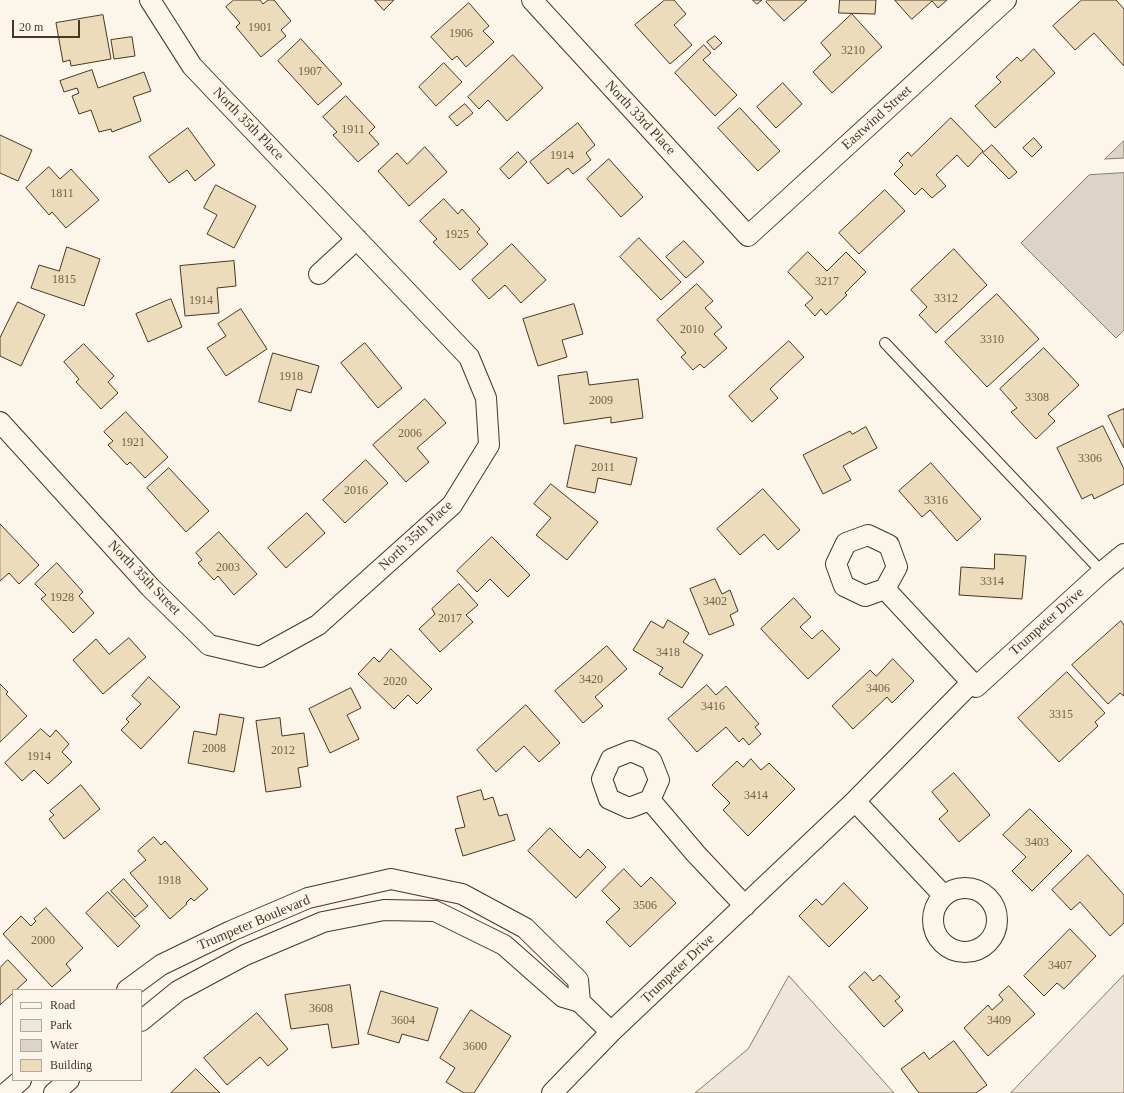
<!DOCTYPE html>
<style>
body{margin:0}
#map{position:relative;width:1124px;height:1093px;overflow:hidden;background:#fbf6e9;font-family:"Times New Roman",serif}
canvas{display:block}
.legend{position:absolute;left:12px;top:989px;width:130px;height:92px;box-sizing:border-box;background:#fbf6e9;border:1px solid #b4a999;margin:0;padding:5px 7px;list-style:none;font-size:12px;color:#4a3520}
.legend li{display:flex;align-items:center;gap:8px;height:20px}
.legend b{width:20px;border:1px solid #b4a999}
.scale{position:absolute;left:12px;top:20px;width:68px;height:18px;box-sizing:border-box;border:2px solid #4a3520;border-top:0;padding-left:5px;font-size:12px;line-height:14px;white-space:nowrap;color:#4a3520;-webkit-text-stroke:3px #fbf6e9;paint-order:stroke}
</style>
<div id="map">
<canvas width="1124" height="1093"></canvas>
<ul class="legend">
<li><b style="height:5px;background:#fbf6e9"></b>Road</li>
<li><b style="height:11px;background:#ede6d9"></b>Park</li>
<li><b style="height:11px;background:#dcd4c6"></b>Water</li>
<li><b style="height:11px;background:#ecdcbc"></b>Building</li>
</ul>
<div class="scale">20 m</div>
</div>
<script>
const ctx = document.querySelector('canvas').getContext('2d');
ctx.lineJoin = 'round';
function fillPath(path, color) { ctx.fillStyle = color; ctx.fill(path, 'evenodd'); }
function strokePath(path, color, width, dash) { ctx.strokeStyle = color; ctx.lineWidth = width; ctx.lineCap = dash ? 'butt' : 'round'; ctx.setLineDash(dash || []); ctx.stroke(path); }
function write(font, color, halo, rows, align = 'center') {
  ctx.font = font + ' "Times New Roman",serif'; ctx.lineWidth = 3; ctx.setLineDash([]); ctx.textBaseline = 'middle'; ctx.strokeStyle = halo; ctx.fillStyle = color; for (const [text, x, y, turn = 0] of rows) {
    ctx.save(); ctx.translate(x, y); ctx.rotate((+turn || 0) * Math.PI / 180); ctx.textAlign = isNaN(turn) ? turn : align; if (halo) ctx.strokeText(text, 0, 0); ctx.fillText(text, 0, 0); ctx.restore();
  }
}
const green = new Path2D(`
 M 1124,975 L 1124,1093 L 1011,1093 Z
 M 789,976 L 894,1093 L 695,1093 L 748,1049 Z`);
fillPath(green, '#ede6d9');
strokePath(green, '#887966', 1);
const water = new Path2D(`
 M 1124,141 L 1124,158 L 1105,159 Z
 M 1124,173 L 1124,330 L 1116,338 L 1021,243 L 1089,175 Z`);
fillPath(water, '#dcd4c6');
strokePath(water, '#887966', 1);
const building = new Path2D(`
 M 234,0 L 260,0 L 263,4 L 268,0 L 274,0 L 291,21 L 281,30 L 286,36 L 261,57 L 236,27 L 240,23 L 226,7 Z
 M 375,0 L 394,0 L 384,10 Z
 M 665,0 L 674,0 L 686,14 L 674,25 L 692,45 L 670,64 L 635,25 Z
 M 753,0 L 762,0 L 757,4 Z
 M 768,0 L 807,0 L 784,21 L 766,2 Z
 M 840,0 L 876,0 L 875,14 L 839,13 Z
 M 895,0 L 947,0 L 938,8 L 932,1 L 912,19 Z
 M 1082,0 L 1116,0 L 1124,9 L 1124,66 L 1094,33 L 1075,50 L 1053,26 Z
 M 469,3 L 489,26 L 483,31 L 494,42 L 466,67 L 457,56 L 452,60 L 431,37 Z
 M 852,14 L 882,47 L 832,93 L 813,72 L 831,55 L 821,43 Z
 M 103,15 L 111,59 L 71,66 L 70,60 L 63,62 L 56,23 Z
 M 715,36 L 722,43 L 714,50 L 707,42 Z
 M 132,37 L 135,56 L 114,59 L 111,40 Z
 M 301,39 L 342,84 L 318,105 L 278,61 Z
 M 704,45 L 711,53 L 703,60 L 737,95 L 715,116 L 675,73 Z
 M 1034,49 L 1055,73 L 995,128 L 975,106 L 1001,82 L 996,77 L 1017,57 L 1021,61 Z
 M 513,55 L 543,88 L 507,121 L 488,100 L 479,109 L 468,97 Z
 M 444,63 L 462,82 L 436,106 L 419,87 Z
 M 92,70 L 98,88 L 144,72 L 151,91 L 133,97 L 141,121 L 112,132 L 111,129 L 99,132 L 91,110 L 79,114 L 72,96 L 79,93 L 77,88 L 64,92 L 60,81 Z
 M 783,83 L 802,104 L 776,128 L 757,107 Z
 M 346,96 L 375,127 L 369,133 L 379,144 L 358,162 L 333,135 L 337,132 L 323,117 Z
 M 465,104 L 473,113 L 457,126 L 449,117 Z
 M 740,108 L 780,151 L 758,171 L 718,128 Z
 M 951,118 L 983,151 L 968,167 L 957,155 L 936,175 L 946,186 L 932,198 L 922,188 L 915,195 L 894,174 L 903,165 L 899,161 L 908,152 L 911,156 Z
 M 578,123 L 595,145 L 586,153 L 591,160 L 573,174 L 568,168 L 548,184 L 530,162 Z
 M 188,128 L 215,165 L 195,181 L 187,170 L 169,183 L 149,157 Z
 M 0,135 L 32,150 L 18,181 L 0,173 Z
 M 1034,138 L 1042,147 L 1032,157 L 1023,148 Z
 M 992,145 L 1017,172 L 1009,179 L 983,153 Z
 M 425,147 L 447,172 L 409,206 L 378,171 L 397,153 L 407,164 Z
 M 518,152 L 527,162 L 509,179 L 500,169 Z
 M 609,159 L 643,197 L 621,217 L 587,179 Z
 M 49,167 L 60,179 L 71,169 L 99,200 L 66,228 L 52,212 L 49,215 L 26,188 Z
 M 216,185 L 256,206 L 234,248 L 207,234 L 217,215 L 204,208 Z
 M 885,190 L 905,211 L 859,254 L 839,233 Z
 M 444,199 L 458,214 L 462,209 L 480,229 L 477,232 L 488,244 L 460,270 L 433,242 L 437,239 L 420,221 Z
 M 639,238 L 681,282 L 661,300 L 620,257 Z
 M 684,241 L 704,262 L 686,278 L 666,257 Z
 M 512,244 L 546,280 L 521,303 L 505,285 L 489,299 L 472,280 Z
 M 67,247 L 100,259 L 84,306 L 31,288 L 39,265 L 59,271 Z
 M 954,249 L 987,285 L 936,333 L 919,315 L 927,307 L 911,290 Z
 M 808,252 L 827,271 L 846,252 L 866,272 L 845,293 L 847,295 L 826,315 L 821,309 L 815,316 L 805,305 L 813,298 L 788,272 Z
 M 234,261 L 236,286 L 217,288 L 219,313 L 185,316 L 180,266 Z
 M 697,284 L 713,301 L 705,308 L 722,327 L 714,334 L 727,348 L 704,368 L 700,364 L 693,370 L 681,357 L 686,353 L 657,320 Z
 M 997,294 L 1039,339 L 987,387 L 945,342 Z
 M 171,299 L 182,327 L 148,342 L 136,314 Z
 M 18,302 L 45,315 L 21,366 L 0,356 L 0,338 Z
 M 574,304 L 583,334 L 562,340 L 567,357 L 538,366 L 523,319 Z
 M 241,309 L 267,349 L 226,376 L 207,348 L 226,336 L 218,324 Z
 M 789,341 L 804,357 L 770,389 L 778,398 L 752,422 L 729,396 Z
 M 365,343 L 402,388 L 378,408 L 341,363 Z
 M 84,344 L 114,376 L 108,382 L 118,393 L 101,409 L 76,382 L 79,379 L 64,362 Z
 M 1044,348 L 1079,385 L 1048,414 L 1055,421 L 1036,439 L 1011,412 L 1017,408 L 1000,389 Z
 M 273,353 L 319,366 L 311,393 L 297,389 L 291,411 L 259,402 Z
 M 587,372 L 589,385 L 638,379 L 643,418 L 611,423 L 611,417 L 564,424 L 558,376 Z
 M 425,399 L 446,423 L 417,448 L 429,462 L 406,482 L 373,445 Z
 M 1124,409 L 1124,448 L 1108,416 Z
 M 126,412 L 168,457 L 145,478 L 130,462 L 127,465 L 108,445 L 113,441 L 104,432 Z
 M 1103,426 L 1124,469 L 1124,484 L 1094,499 L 1092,494 L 1082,499 L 1057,448 Z
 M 866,427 L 877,448 L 843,466 L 851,480 L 823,494 L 803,455 L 850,431 L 852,434 Z
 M 576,445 L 637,458 L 631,485 L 598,478 L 595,493 L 567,487 Z
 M 366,460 L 388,483 L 345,523 L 323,500 Z
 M 931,463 L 981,519 L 957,541 L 930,510 L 922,517 L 899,491 Z
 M 169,468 L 209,511 L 186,532 L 147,488 Z
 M 551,484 L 598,522 L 567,560 L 536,535 L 551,518 L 534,504 Z
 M 763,489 L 800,530 L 778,550 L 764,534 L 740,555 L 717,529 Z
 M 307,513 L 325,533 L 286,568 L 268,548 Z
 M 0,524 L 39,565 L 19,584 L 9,573 L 0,581 Z
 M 219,532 L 257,574 L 234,595 L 218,576 L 214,580 L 198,563 L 202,560 L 196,553 Z
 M 492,537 L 530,575 L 508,597 L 490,579 L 477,592 L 457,571 Z
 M 995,554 L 1026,556 L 1022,599 L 959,595 L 961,567 L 994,569 Z
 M 57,563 L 83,592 L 79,596 L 94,613 L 73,633 L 41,599 L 46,595 L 35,584 Z
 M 715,579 L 722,594 L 730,590 L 738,611 L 730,615 L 734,625 L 709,635 L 690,589 Z
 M 459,584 L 478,605 L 466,615 L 473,622 L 440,652 L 419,629 L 435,614 L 432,609 Z
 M 794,598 L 811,617 L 800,627 L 812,639 L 822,630 L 840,649 L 808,679 L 761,629 Z
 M 668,620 L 689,633 L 683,642 L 703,655 L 682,688 L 659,674 L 663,668 L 633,650 L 651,621 L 663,628 Z
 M 1121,621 L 1124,625 L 1124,696 L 1120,693 L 1108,704 L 1072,665 Z
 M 129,638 L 146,657 L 103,694 L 73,660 L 96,639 L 109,654 Z
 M 607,646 L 627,669 L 595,697 L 603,706 L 583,723 L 555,691 Z
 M 391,649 L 432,689 L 417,704 L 408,695 L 394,709 L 358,674 L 374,657 L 379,662 Z
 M 893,659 L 914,681 L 892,703 L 887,697 L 853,729 L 832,706 L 870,670 L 876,676 Z
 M 1067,672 L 1105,713 L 1095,722 L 1098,726 L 1059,762 L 1018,718 Z
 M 149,677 L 180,707 L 141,749 L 121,730 L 129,722 L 126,719 L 141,704 L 132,696 Z
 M 0,684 L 8,692 L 6,694 L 27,716 L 0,742 Z
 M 707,685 L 716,695 L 726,686 L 759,724 L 755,727 L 761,734 L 749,745 L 743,738 L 739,742 L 726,727 L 697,752 L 668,719 Z
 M 351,688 L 361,708 L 347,715 L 359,739 L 330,753 L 309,709 Z
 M 526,705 L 560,743 L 539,762 L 524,746 L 496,772 L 477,750 Z
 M 220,714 L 244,718 L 234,772 L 188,763 L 194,731 L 216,735 Z
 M 280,718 L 282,736 L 304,733 L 308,766 L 298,768 L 301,787 L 266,792 L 256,721 Z
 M 41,729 L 50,737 L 56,730 L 69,744 L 62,752 L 72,762 L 48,784 L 34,770 L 22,781 L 5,763 Z
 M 751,759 L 761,770 L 769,763 L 795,789 L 748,836 L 723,810 L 730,803 L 712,785 L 737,761 L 743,767 Z
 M 954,773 L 990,815 L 959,842 L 939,819 L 948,811 L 932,792 Z
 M 81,785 L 100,809 L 64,839 L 49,819 L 54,815 L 50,811 Z
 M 481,790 L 484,800 L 493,797 L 499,816 L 507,814 L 515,840 L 463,856 L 455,829 L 465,827 L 457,797 Z
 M 1030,809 L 1072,851 L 1032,891 L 1012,871 L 1026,857 L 1003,835 Z
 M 550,828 L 580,858 L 588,849 L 606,867 L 576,898 L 528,851 Z
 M 154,837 L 161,845 L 165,841 L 208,889 L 194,901 L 191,898 L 186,903 L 187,904 L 170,919 L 130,873 L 146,860 L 138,851 Z
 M 1088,855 L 1124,895 L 1124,923 L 1110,936 L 1080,902 L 1071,910 L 1052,890 Z
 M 624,869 L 641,887 L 651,877 L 676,903 L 630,947 L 606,922 L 620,909 L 602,891 Z
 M 124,879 L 148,906 L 135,917 L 111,891 Z
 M 844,883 L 868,908 L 829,947 L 799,916 L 816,899 L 822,905 Z
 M 108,892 L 140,926 L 118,947 L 86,913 Z
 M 46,908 L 83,948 L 66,964 L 71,970 L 52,987 L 3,934 L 21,916 L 31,926 L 36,921 L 34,919 Z
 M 1070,929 L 1096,956 L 1064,989 L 1057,983 L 1044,996 L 1024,976 Z
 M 8,960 L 27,980 L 16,990 L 13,990 L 13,993 L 0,1005 L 0,968 Z
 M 865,972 L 873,981 L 880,975 L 900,997 L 895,1001 L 903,1010 L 884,1027 L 849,987 Z
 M 350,985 L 359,1044 L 332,1048 L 328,1024 L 291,1029 L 285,995 Z
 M 1009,986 L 1035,1014 L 988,1056 L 964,1028 L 988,1005 L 992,1010 L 1003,1000 L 999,995 Z
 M 381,991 L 438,1008 L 428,1041 L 402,1034 L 399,1043 L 368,1034 Z
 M 471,1010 L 511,1036 L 474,1093 L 464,1093 L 446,1082 L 455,1068 L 440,1058 Z
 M 257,1013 L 288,1049 L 268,1066 L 260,1057 L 227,1085 L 204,1058 Z
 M 954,1041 L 987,1085 L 976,1093 L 919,1093 L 901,1069 L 924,1052 L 929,1059 Z
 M 196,1069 L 220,1093 L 171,1093 Z`);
fillPath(building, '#ecdcbc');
strokePath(building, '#4a3520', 1);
const service = new Path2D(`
 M 885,343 L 1102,572`);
const minor = new Path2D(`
 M 532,0 L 748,236 L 1006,0
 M 319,274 L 357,239
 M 0,422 L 150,587 L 209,645 L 260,657 L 318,625 L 452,505 L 489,445 L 486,398 L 469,357 L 192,66 L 150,0
 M 868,535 L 889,545 L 897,567 L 885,589 L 865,596 L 844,586 L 836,564 L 846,543 Z
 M 885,589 L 976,687 L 1102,572 L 1124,554
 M 631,751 L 651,760 L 659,780 L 650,800 L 629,808 L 609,799 L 602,779 L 611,759 Z
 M 650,800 L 696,854 L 745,906
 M 855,801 L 944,896
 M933 920a32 32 0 1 1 64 0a32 32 0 1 1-64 0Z
 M 127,990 L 161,965 L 231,931 L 308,898 L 391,879 L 462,894 L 525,928 L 578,980 L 580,1002
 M 141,1021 L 178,991 L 245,955 L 323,922 L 384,910 L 435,911 L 504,945 L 563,997 L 580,1002 L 611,1032
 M 6,1093 L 21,1080
 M 54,1093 L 69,1080
 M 552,1093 L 611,1032 L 855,801 L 972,682`);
strokePath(service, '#4a3520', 12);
strokePath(minor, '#4a3520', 22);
strokePath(service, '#fbf6e9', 10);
strokePath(minor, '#fbf6e9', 20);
write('12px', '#725f47', null, [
 ["1901",260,28],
 ["1906",461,34],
 ["3210",853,51],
 ["1907",310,72],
 ["1911",353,130],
 ["1914",562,156],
 ["1811",62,194],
 ["1925",457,235],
 ["1815",64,280],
 ["3217",827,282],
 ["3312",946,299],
 ["1914",201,301],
 ["2010",692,330],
 ["3310",992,340],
 ["1918",291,377],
 ["3308",1037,398],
 ["2009",601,401],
 ["2006",410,434],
 ["1921",133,443],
 ["3306",1090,459],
 ["2011",603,468],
 ["2016",356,491],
 ["3316",936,501],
 ["2003",228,568],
 ["3314",992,582],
 ["1928",62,598],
 ["3402",715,602],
 ["2017",450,619],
 ["3418",668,653],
 ["3420",591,680],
 ["2020",395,682],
 ["3406",878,689],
 ["3416",713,707],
 ["3315",1061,715],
 ["2008",214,749],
 ["2012",283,751],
 ["1914",39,757],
 ["3414",756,796],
 ["3403",1037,843],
 ["1918",169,881],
 ["3506",645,906],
 ["2000",43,941],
 ["3407",1060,966],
 ["3608",321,1009],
 ["3604",403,1021],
 ["3409",999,1021],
 ["3600",475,1047]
]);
write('14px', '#4a3520', '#fbf6e9', [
 ["North 33rd Place",640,118,47],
 ["Eastwind Street",877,118,-42],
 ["North 35th Place",248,124,46],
 ["North 35th Place",416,536,-43],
 ["North 35th Street",144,578,46],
 ["Trumpeter Drive",1047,622,-42],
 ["Trumpeter Boulevard",254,923,-23],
 ["Trumpeter Drive",678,969,-43]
]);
</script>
